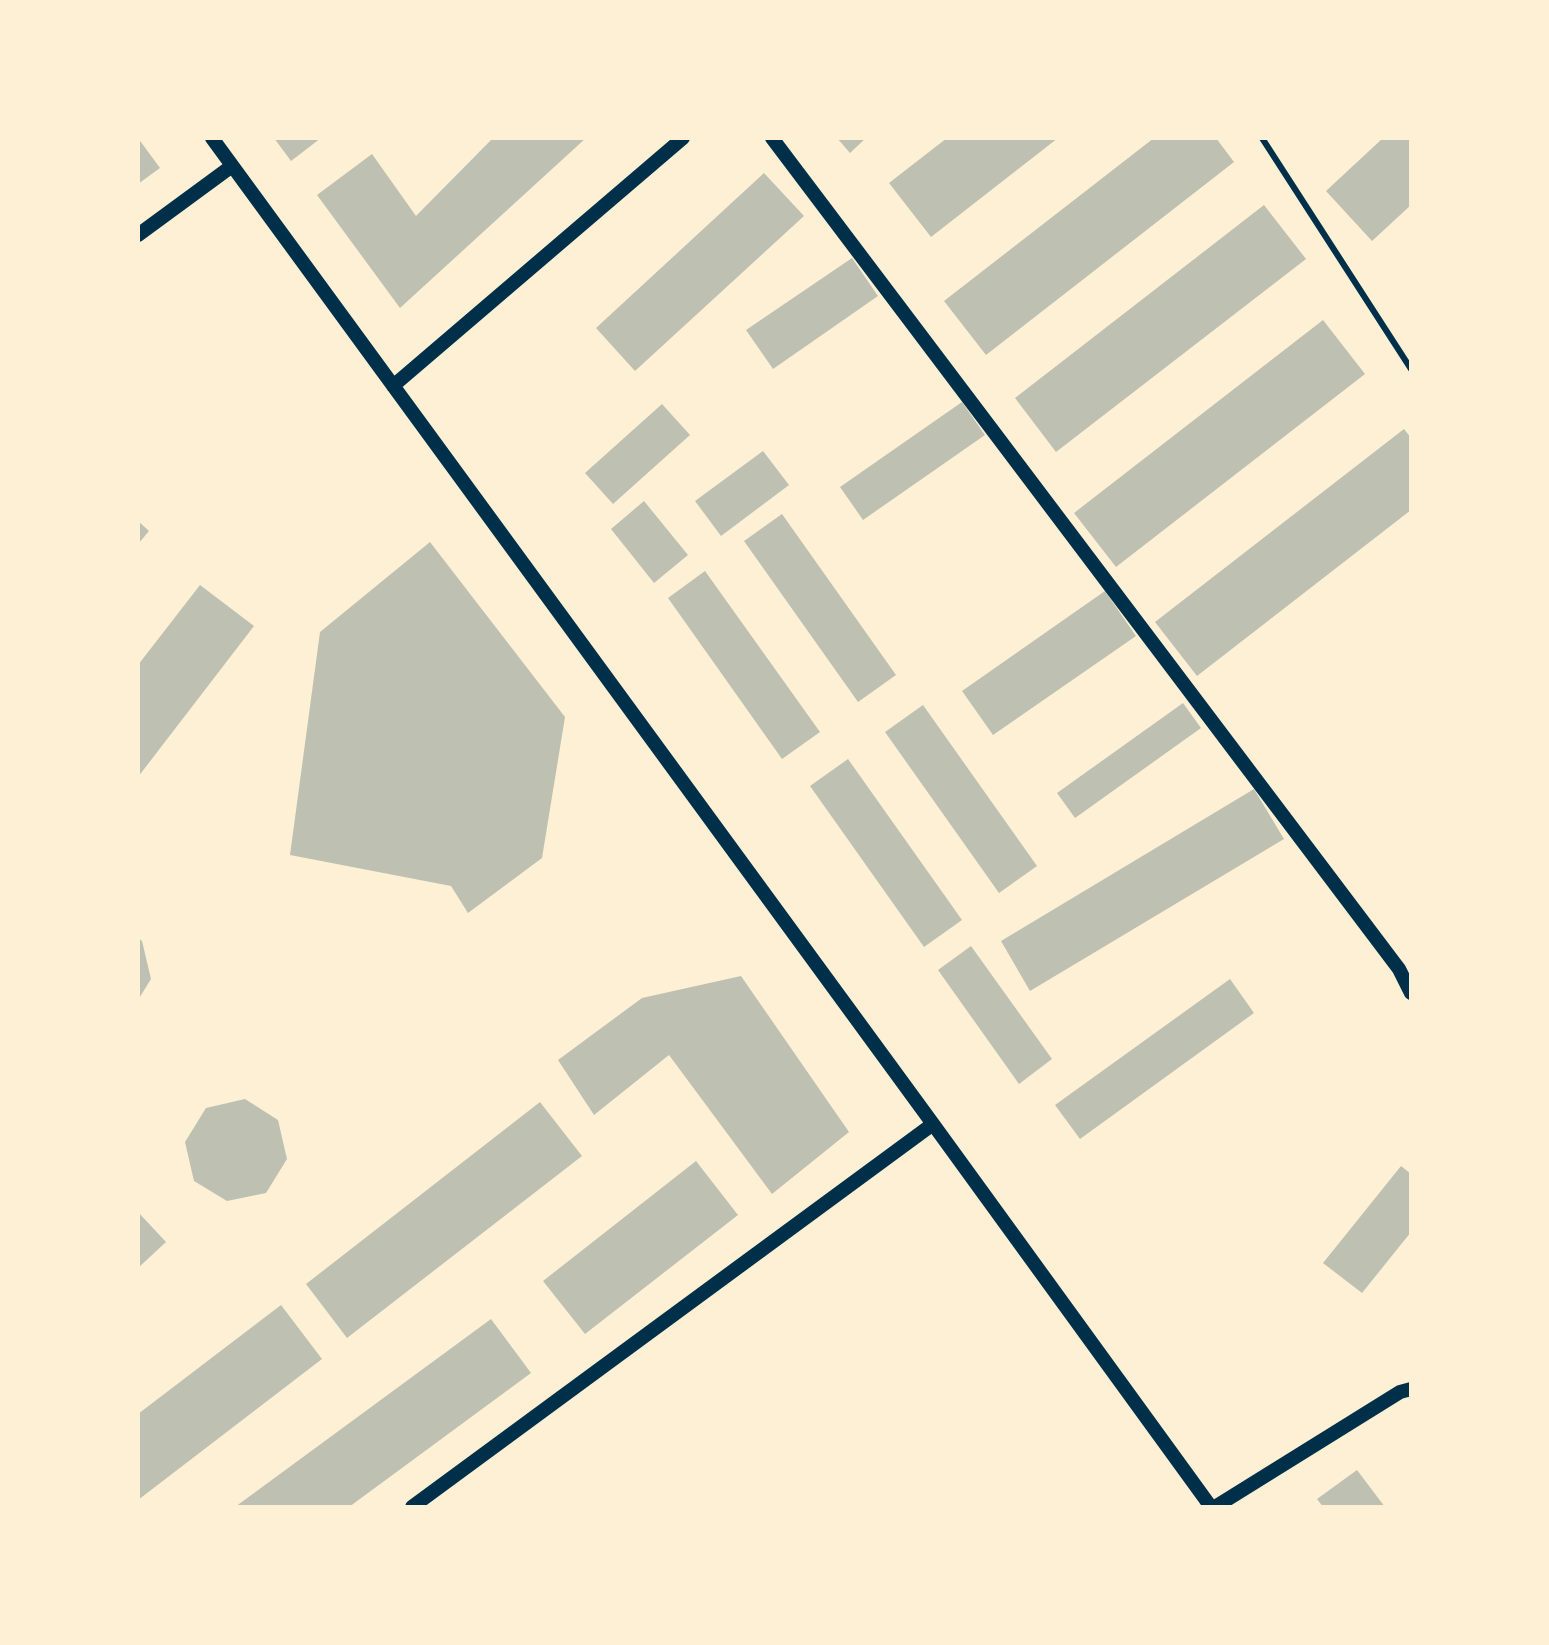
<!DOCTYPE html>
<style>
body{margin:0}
#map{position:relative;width:1549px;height:1645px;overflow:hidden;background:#fdf0d5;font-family:Rubik,sans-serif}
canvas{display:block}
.frame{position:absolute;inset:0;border:140px solid #fdf0d5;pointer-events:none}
</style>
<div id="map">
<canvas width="1549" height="1645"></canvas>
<div class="frame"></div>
</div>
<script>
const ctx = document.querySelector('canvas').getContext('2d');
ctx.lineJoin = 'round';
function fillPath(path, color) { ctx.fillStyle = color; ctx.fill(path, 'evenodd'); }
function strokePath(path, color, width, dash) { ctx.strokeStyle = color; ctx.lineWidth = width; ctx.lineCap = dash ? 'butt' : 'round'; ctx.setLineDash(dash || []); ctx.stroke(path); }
fillPath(new Path2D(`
 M 138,138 L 160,168 L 138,184 Z
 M 274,138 L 321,138 L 291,161 Z
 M 493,138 L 586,138 L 400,308 L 317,195 L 372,154 L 416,216 Z
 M 837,138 L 866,138 L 850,153 Z
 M 947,138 L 1058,138 L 931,237 L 889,183 Z
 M 1154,138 L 1216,138 L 1234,162 L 986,355 L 944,301 Z
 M 1383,138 L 1411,138 L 1411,205 L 1372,241 L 1326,191 Z
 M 764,173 L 804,216 L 635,371 L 596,328 Z
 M 1264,205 L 1306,259 L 1056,452 L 1015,398 Z
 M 852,258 L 878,296 L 773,369 L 746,330 Z
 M 1323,320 L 1365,374 L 1116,567 L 1074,513 Z
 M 962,402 L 985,435 L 863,520 L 840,487 Z
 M 662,404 L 690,435 L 613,504 L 585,473 Z
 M 1404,429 L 1411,438 L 1411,510 L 1197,676 L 1155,622 Z
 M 763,451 L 789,485 L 721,536 L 695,501 Z
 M 644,501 L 688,555 L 654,583 L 611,529 Z
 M 782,514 L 896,675 L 858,702 L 744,541 Z
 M 138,521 L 149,531 L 138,544 Z
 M 430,542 L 565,717 L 542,858 L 468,913 L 451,886 L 290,855 L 320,632 Z
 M 705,571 L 820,732 L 782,759 L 668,598 Z
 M 200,585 L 254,626 L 138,777 L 138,665 Z
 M 1105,591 L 1136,636 L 993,735 L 962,691 Z
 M 1183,703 L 1201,728 L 1075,818 L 1057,793 Z
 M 923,705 L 1037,866 L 999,893 L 885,732 Z
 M 848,759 L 962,920 L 924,947 L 810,786 Z
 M 1254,789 L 1284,839 L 1030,991 L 1001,941 Z
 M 138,938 L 142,941 L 151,979 L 138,1000 Z
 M 971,946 L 1052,1059 L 1019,1084 L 938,970 Z
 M 741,976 L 849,1132 L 772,1194 L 669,1055 L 594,1115 L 558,1060 L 642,998 Z
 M 1230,979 L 1254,1013 L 1080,1139 L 1055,1105 Z
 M 245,1099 L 278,1120 L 287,1159 L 266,1193 L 227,1201 L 194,1181 L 185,1142 L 206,1108 Z
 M 540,1102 L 582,1156 L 347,1338 L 306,1284 Z
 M 696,1161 L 738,1215 L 585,1334 L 543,1281 Z
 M 1401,1166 L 1411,1174 L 1411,1232 L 1362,1293 L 1323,1263 Z
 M 138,1212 L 166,1242 L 138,1268 Z
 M 281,1305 L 322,1359 L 138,1500 L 138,1414 Z
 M 491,1319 L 531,1373 L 349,1507 L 235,1507 Z
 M 1357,1470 L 1385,1507 L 1323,1507 L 1317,1499 Z`), '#bec0b2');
strokePath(new Path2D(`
 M 1262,138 L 1411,369`), '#003049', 6);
strokePath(new Path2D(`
 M 212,138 L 933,1124 L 1211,1507
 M 772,138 L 1399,969 L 1411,993
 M 138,235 L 232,166
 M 393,386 L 683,138
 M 412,1507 L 933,1124
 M 1215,1507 L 1400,1392 L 1411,1389`), '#003049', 14);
</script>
